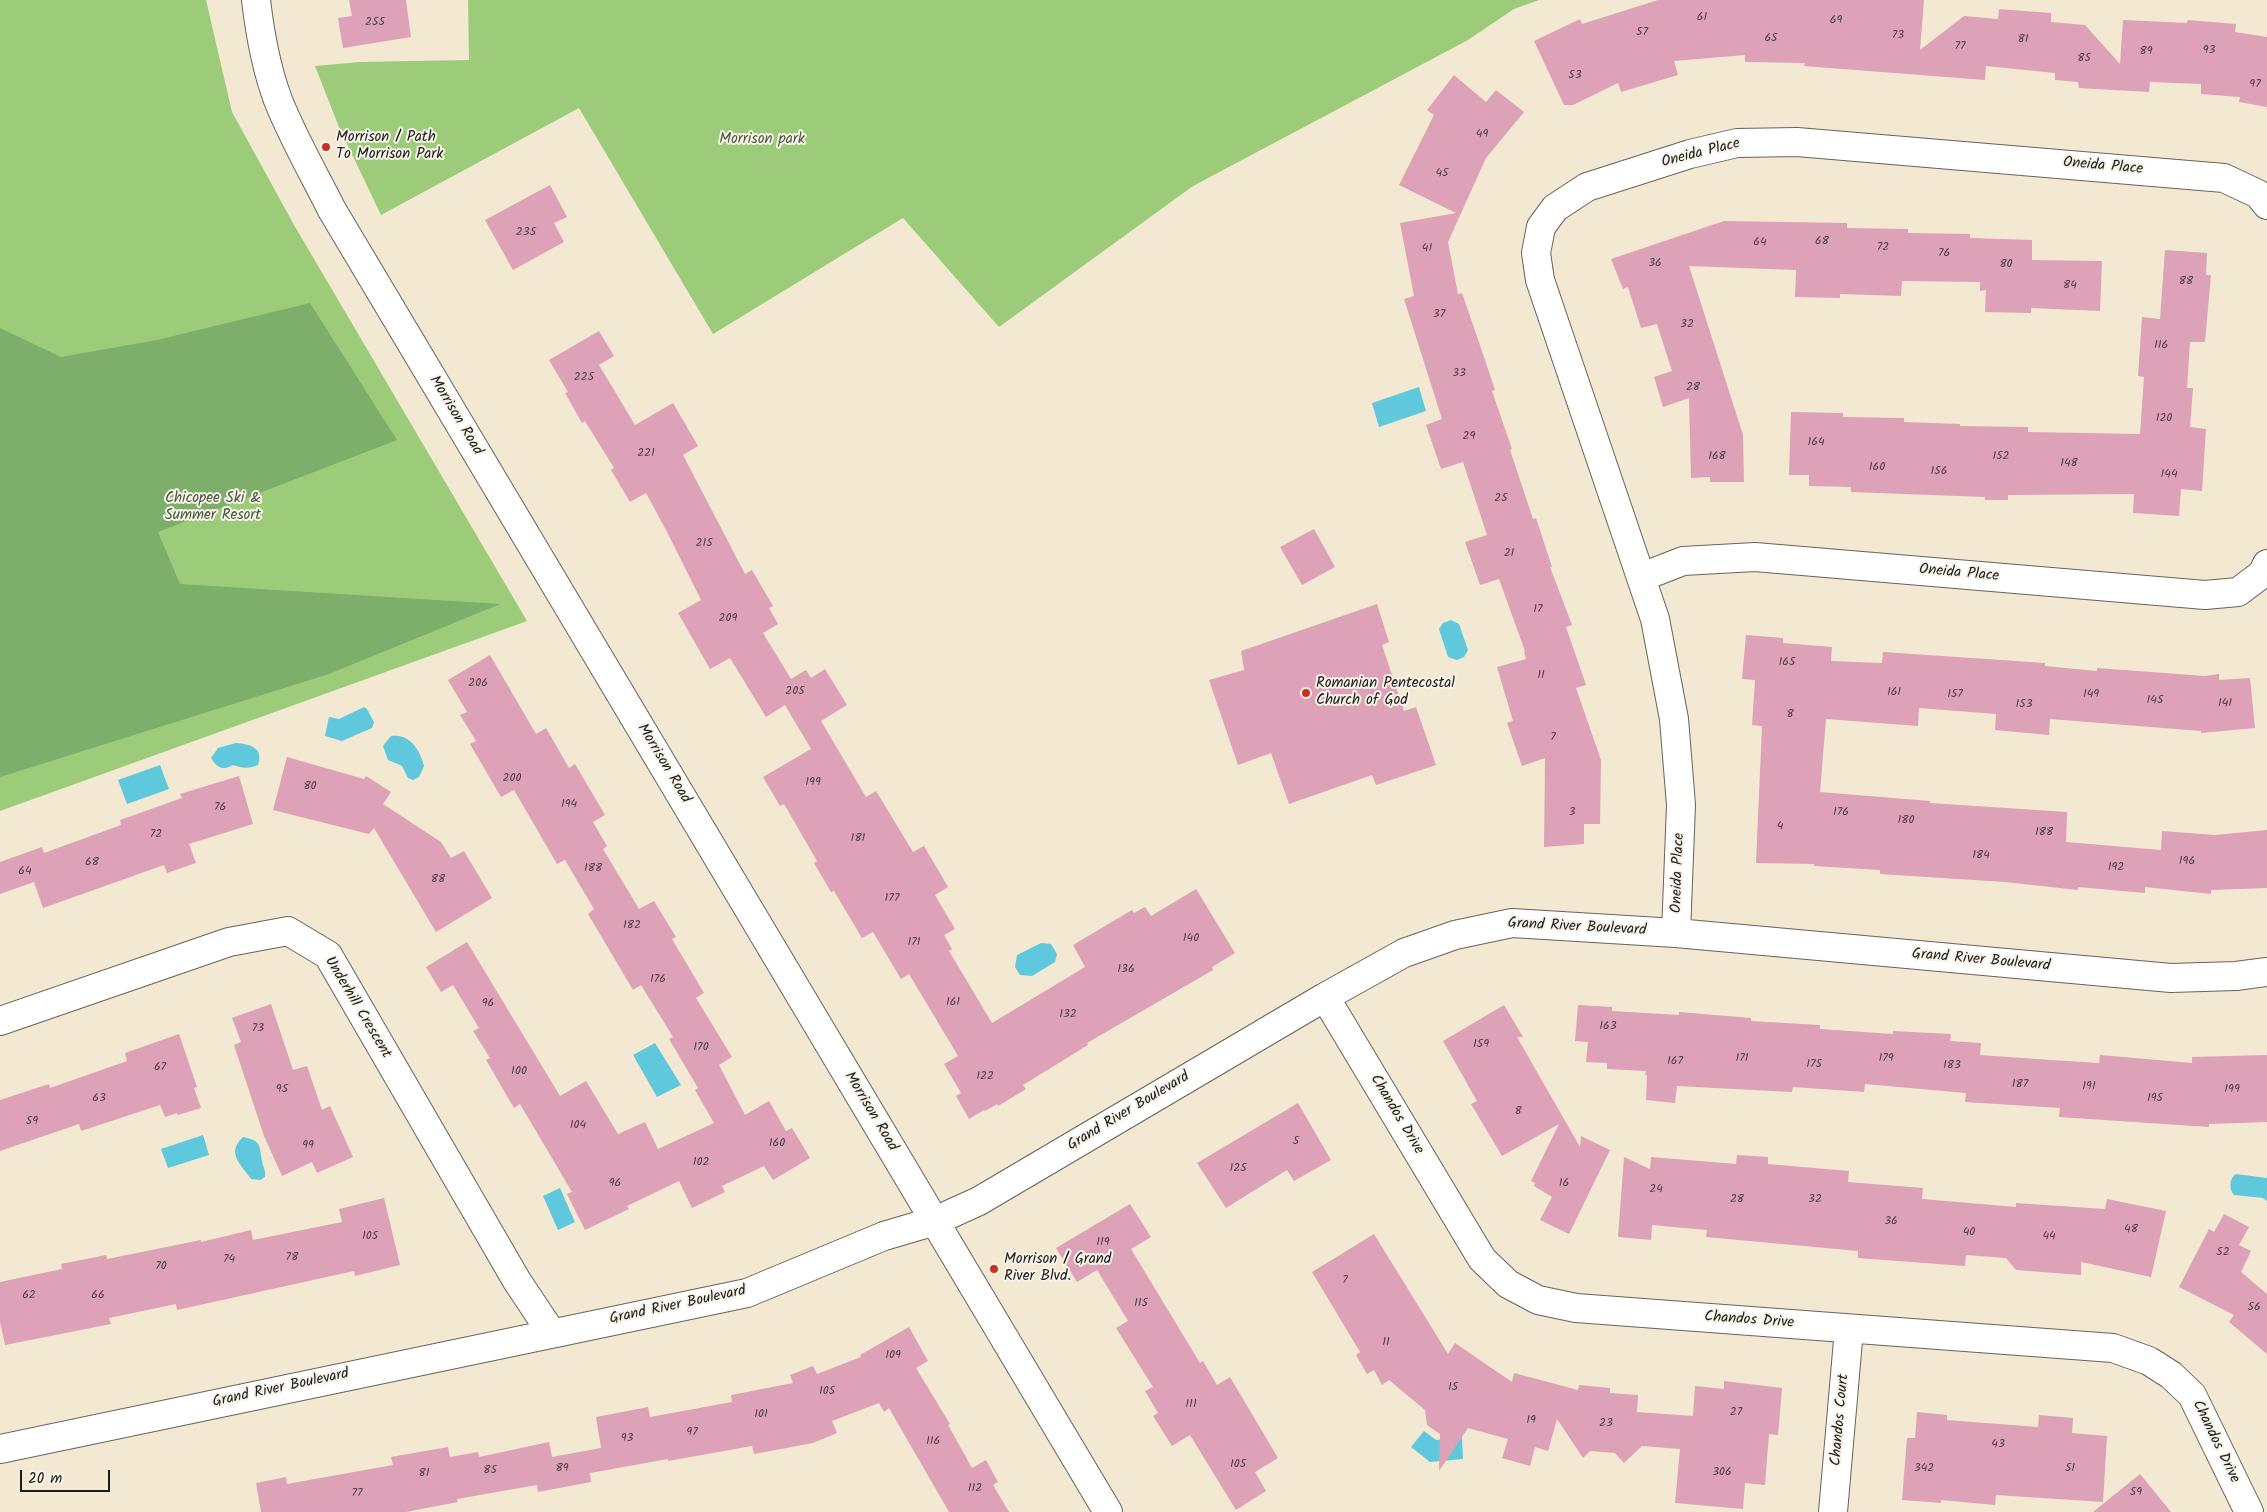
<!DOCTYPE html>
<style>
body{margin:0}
#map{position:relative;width:2267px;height:1512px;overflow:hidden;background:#f3e8d1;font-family:Kalam,sans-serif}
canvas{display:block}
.scale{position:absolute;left:20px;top:1470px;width:90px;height:22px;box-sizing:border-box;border:2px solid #1c1c1c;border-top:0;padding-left:6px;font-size:15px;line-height:18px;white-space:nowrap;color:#1c1c1c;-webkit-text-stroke:4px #f7f3e8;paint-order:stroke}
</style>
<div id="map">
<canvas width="2267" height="1512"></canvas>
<div class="scale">20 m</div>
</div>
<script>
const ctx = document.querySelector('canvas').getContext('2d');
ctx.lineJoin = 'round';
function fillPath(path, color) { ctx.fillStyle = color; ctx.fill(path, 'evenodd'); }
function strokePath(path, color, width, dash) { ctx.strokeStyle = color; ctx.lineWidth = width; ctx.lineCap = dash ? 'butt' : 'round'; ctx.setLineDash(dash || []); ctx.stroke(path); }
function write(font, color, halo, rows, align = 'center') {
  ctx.font = font + ' Kalam,sans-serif'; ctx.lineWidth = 4; ctx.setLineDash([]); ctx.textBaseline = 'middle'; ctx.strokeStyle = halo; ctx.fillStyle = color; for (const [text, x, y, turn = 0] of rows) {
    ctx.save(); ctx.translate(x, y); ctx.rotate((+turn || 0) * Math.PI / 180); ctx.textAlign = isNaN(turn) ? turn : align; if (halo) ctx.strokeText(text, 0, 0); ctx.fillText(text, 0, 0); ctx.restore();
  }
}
fillPath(new Path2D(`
 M 0,0 L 206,0 L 232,112 L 294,225 L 527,621 L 0,811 Z
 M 468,0 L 1539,0 L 1514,9 L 1468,40 L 1193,186 L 999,327 L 903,218 L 713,334 L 579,108 L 381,215 L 339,127 L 315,66 L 360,62 L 469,60 Z`), '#9ccb7a');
fillPath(new Path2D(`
 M 310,303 L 397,440 L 158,532 L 180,584 L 500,604 L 329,674 L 0,777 L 0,328 L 61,357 L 157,340 Z`), '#7daf6a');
fillPath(new Path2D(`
 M 1419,387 L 1426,411 L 1379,427 L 1372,403 Z
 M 1451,620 L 1459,624 L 1468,650 L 1464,657 L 1457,660 L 1448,657 L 1439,629 L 1443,623 Z
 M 364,707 L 367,709 L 374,722 L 372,728 L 342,741 L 325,736 L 329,717 L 339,719 Z
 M 391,736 C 410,733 420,750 424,766 L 419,777 L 413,780 L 408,778 L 402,766 L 388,760 L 383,746 Z
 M 236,743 C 250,744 264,748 258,765 C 249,769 242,768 233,765 C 223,771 217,768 211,758 L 218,748 Z
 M 160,765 L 169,789 L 127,804 L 118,780 Z
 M 1041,943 L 1051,944 L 1057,954 L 1055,962 L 1032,976 L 1020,975 L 1015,967 L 1017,955 Z
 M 655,1043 L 681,1085 L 657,1097 L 633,1055 Z
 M 203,1135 L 209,1155 L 168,1168 L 161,1149 Z
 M 243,1137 C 262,1141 259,1145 262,1161 C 263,1168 266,1169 265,1177 L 260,1180 L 251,1179 C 240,1163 226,1153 243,1137 Z
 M 2236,1174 L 2267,1178 L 2267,1201 L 2263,1198 L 2234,1195 C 2229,1190 2229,1178 2236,1174 Z
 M 560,1188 L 575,1222 L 558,1230 L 543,1196 Z
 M 1424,1431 L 1436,1440 L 1462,1437 L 1463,1459 L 1430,1462 L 1411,1447 Z`), '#60c8dd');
fillPath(new Path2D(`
 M 349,0 L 406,0 L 411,37 L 343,48 L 338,18 L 352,16 Z
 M 1658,0 L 1924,0 L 1920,50 L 1964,16 L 1998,19 L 1999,9 L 2051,13 L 2051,22 L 2085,25 L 2120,64 L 2123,20 L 2187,23 L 2188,20 L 2236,24 L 2235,32 L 2267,37 L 2267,107 L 2239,102 L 2240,97 L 2201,94 L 2201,84 L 2150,82 L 2149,92 L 2079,88 L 2078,82 L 2055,80 L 2055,73 L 1986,66 L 1985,80 L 1804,66 L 1805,63 L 1745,62 L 1745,55 L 1674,61 L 1678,75 L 1621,92 L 1618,83 L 1573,105 L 1564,105 L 1534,41 L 1580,19 L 1582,24 Z
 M 1454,75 L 1486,102 L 1496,90 L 1524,112 L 1486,158 L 1448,242 L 1458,294 L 1462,293 L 1484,357 L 1495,390 L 1492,391 L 1512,449 L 1510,450 L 1533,519 L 1536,518 L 1552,567 L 1550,567 L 1572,625 L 1566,627 L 1586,685 L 1576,688 L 1601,760 L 1600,824 L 1584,824 L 1584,844 L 1544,847 L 1545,758 L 1522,766 L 1507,723 L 1513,721 L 1497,667 L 1526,659 L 1524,652 L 1525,651 L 1499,579 L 1480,585 L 1465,542 L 1487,535 L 1463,462 L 1441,469 L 1426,425 L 1442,419 L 1404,299 L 1414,296 L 1400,223 L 1456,213 L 1399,185 L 1434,115 L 1427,110 Z
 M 550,185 L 567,217 L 554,223 L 564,242 L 513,270 L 485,220 Z
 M 1724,221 L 1847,223 L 1847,228 L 1908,229 L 1908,233 L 1970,234 L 1970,238 L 2032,240 L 2032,260 L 2102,261 L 2100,311 L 2031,308 L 2031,313 L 1985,312 L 1986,290 L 1980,291 L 1980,282 L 1902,281 L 1901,296 L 1840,294 L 1840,298 L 1795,297 L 1796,270 L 1689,266 L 1743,435 L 1744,482 L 1710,482 L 1710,477 L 1691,478 L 1689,398 L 1663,407 L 1654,377 L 1672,371 L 1657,324 L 1641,328 L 1628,287 L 1623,289 L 1611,259 Z
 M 2165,250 L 2207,253 L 2206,275 L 2211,275 L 2205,342 L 2190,342 L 2187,388 L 2193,388 L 2190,427 L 2206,429 L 2202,491 L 2181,489 L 2179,516 L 2133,513 L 2134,494 L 2008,495 L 2008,500 L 1985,500 L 1985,497 L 1851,492 L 1851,487 L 1809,486 L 1809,475 L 1789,475 L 1791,412 L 1843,413 L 1843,417 L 1904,418 L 1904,422 L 1960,424 L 1960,426 L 2028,427 L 2028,432 L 2140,434 L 2144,377 L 2138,376 L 2142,317 L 2160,319 Z
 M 599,331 L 614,356 L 599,365 L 635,425 L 673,403 L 698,446 L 683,455 L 745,574 L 752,570 L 773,606 L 769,608 L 778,624 L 763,633 L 791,679 L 806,670 L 811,678 L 825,669 L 847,705 L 821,721 L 866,797 L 876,791 L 913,852 L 924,846 L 948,887 L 935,895 L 955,929 L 944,935 L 952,949 L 949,951 L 992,1023 L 1085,967 L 1073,945 L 1132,910 L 1134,913 L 1145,907 L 1151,916 L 1196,889 L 1235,953 L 1212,967 L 1213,970 L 1087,1043 L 1088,1045 L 1023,1085 L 1026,1089 L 998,1106 L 997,1104 L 985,1111 L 984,1110 L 969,1119 L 956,1096 L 961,1093 L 944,1064 L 958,1056 L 909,974 L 901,979 L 873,932 L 862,938 L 834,891 L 831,892 L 814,863 L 817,861 L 784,804 L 780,806 L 763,777 L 811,749 L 785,705 L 766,717 L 730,658 L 710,669 L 678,613 L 701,600 L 667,532 L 646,493 L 630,502 L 611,470 L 614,468 L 585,421 L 582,423 L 565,393 L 568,392 L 549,360 Z
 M 1314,529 L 1335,567 L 1302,585 L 1280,547 Z
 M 1377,604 L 1389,642 L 1382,645 L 1404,711 L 1416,707 L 1436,765 L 1376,785 L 1372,775 L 1289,804 L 1271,753 L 1238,765 L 1209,680 L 1244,670 L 1241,651 Z
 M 1746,635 L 1783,638 L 1783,643 L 1832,647 L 1831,661 L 1882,663 L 1883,652 L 2045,663 L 2045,666 L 2097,671 L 2097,668 L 2205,676 L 2219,674 L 2219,680 L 2250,678 L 2255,728 L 2201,733 L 2201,731 L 2050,719 L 2049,735 L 1995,730 L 1996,714 L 1919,708 L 1918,726 L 1826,719 L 1820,792 L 1930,801 L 1930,803 L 2067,812 L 2066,842 L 2161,850 L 2162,831 L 2215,835 L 2267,830 L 2267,888 L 2211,890 L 2211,894 L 2145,887 L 2145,893 L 2078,887 L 2078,890 L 2005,882 L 1880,874 L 1880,870 L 1814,866 L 1814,864 L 1756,863 L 1762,726 L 1752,725 L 1755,680 L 1742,679 Z
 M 490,655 L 536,734 L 546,728 L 569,768 L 575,764 L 605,815 L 593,822 L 607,846 L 603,849 L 639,909 L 654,901 L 676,937 L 672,939 L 704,993 L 696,998 L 732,1057 L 719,1065 L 745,1115 L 769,1101 L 786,1131 L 792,1128 L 810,1158 L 773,1180 L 764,1166 L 722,1186 L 725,1192 L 692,1208 L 679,1181 L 627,1206 L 629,1209 L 585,1230 L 567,1194 L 572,1192 L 520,1104 L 514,1108 L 486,1060 L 490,1058 L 473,1031 L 479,1028 L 453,985 L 441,992 L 426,967 L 467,942 L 560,1096 L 586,1081 L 618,1134 L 645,1122 L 658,1149 L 714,1123 L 695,1090 L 698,1088 L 669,1039 L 673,1037 L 641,985 L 633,990 L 588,914 L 594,909 L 565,860 L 557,864 L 514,790 L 501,797 L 470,744 L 476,741 L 460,715 L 467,712 L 448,680 Z
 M 287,757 L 364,779 L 366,776 L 391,792 L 383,804 L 441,842 L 451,858 L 464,851 L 492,898 L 436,932 L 374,828 L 369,834 L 273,810 Z
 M 239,776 L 253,824 L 189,844 L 196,863 L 167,873 L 164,865 L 43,908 L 34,882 L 0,894 L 0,862 L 42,847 L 44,853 L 121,825 L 120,820 L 182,798 L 180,794 Z
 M 271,1004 L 293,1070 L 307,1066 L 322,1110 L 330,1106 L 353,1157 L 317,1173 L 312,1162 L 282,1176 L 264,1136 L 234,1045 L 241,1042 L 232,1018 Z
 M 1504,1005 L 1523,1037 L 1517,1037 L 1580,1147 L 1581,1136 L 1610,1150 L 1569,1234 L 1540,1220 L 1552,1197 L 1534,1186 L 1535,1183 L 1531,1181 L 1559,1124 L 1502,1156 L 1471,1104 L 1477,1101 L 1443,1041 Z
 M 1578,1005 L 1612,1007 L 1612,1011 L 1679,1015 L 1679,1012 L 1751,1018 L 1751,1021 L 1820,1025 L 1820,1029 L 1893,1034 L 1893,1031 L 1951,1034 L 1950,1041 L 1981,1043 L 1980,1055 L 2051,1060 L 2099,1063 L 2100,1055 L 2192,1063 L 2192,1057 L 2267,1055 L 2267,1122 L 2209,1124 L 2209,1127 L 2059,1117 L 2060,1108 L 1965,1102 L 1966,1093 L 1865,1084 L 1864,1092 L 1793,1087 L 1792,1092 L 1677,1086 L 1675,1103 L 1646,1100 L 1647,1075 L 1645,1075 L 1646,1071 L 1607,1069 L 1607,1063 L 1586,1062 L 1588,1042 L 1575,1041 Z
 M 179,1034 L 197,1087 L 194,1088 L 201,1108 L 178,1115 L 177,1113 L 165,1117 L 160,1105 L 81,1131 L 79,1124 L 0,1151 L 0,1100 L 49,1084 L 50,1088 L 127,1061 L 125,1053 Z
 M 1298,1103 L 1331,1160 L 1294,1181 L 1287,1170 L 1226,1208 L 1197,1163 Z
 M 1737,1155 L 1768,1157 L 1768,1164 L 1849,1171 L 1848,1182 L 1923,1188 L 1922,1199 L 2016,1207 L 2016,1203 L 2105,1209 L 2107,1199 L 2166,1211 L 2151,1277 L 2081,1262 L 2081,1275 L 2016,1270 L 2006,1258 L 1966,1255 L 1965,1266 L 1858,1258 L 1858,1251 L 1706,1237 L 1707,1230 L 1652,1225 L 1651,1240 L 1618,1237 L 1624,1157 L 1650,1169 L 1651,1157 L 1736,1164 Z
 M 384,1198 L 400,1265 L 355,1276 L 354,1271 L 177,1310 L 176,1304 L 109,1318 L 111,1324 L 5,1345 L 0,1322 L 0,1282 L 62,1269 L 61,1264 L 106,1255 L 107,1259 L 201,1240 L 201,1242 L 251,1230 L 253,1240 L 342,1222 L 339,1209 Z
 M 1130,1204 L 1151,1237 L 1131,1249 L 1200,1363 L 1203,1361 L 1217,1385 L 1230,1377 L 1278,1458 L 1255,1472 L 1266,1491 L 1236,1510 L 1190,1435 L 1172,1446 L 1153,1416 L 1158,1413 L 1145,1391 L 1153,1387 L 1116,1328 L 1128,1321 L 1097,1270 L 1077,1282 L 1056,1248 Z
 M 2224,1214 L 2249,1227 L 2239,1245 L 2251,1251 L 2241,1272 L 2267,1294 L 2267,1354 L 2229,1322 L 2234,1315 L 2179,1287 L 2209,1229 L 2214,1232 Z
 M 1374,1234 L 1448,1354 L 1455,1343 L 1512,1382 L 1514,1373 L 1578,1390 L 1579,1385 L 1610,1388 L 1610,1393 L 1638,1395 L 1637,1412 L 1693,1416 L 1695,1386 L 1724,1389 L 1724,1381 L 1782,1388 L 1778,1435 L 1769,1434 L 1765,1485 L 1745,1483 L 1743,1509 L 1675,1503 L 1680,1449 L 1642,1446 L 1624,1463 L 1615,1453 L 1590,1451 L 1583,1458 L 1557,1419 L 1548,1451 L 1535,1447 L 1530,1466 L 1502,1458 L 1508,1439 L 1468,1428 L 1439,1471 L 1440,1434 L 1427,1425 L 1425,1410 L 1389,1380 L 1382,1385 L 1374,1370 L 1367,1374 L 1356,1355 L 1360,1352 L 1312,1272 Z
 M 909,1327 L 928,1361 L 916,1368 L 950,1424 L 948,1425 L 972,1468 L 986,1460 L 998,1482 L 993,1485 L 1009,1512 L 949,1512 L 889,1408 L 884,1412 L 879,1403 L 832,1421 L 837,1433 L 813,1443 L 754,1454 L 752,1446 L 668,1461 L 668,1459 L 590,1473 L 591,1482 L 538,1492 L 537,1485 L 457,1499 L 458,1502 L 406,1512 L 261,1512 L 256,1483 L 286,1477 L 287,1484 L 393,1465 L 391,1457 L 448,1447 L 450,1457 L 478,1452 L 479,1457 L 549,1442 L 552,1457 L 601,1448 L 596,1417 L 648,1407 L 650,1417 L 732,1402 L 731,1395 L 793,1383 L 790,1375 L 813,1366 L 817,1374 L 861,1357 L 860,1355 Z
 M 1917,1412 L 1947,1415 L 1947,1420 L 2038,1427 L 2039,1415 L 2073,1418 L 2072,1433 L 2107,1436 L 2103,1502 L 1996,1495 L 1995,1505 L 1941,1500 L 1941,1503 L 1902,1500 L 1907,1438 L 1915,1438 Z
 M 2140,1474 L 2171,1512 L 2093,1512 Z`), '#dda2b8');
const minor = new Path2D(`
 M 256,0 C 260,34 266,68 278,100 C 293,138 314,174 332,210 L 1108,1512
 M 1642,577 L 1683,561 L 1755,557 L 2205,595 L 2238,592 L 2262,574 L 2267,564
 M 1676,933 L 1681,805 L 1674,719 L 1655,619 L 1540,280 L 1536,253 L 1541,227 L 1555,208 L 1587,187 L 1690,154 L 1737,143 L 1797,142 L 2224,178 L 2258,194 L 2267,205
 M 1325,997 L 1482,1259 L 1508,1284 L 1538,1300 L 1576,1308 L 2113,1348 L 2149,1361 L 2171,1375 L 2192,1395 L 2249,1512
 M 0,1021 L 229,942 L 288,931 L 328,955 L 517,1281 L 551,1332
 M 0,1449 L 747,1293 L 884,1236 L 935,1221 L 979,1201 L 1325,997 L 1404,953 L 1455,935 L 1512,923 L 1676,933 L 2171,978 L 2236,976 L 2267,972
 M 1833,1512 L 1849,1329`);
strokePath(minor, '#67635b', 30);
strokePath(minor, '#fff', 28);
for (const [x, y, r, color] of [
 [326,147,5,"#c8321e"],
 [1306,693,5,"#c8321e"],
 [994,1269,5,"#c8321e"]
]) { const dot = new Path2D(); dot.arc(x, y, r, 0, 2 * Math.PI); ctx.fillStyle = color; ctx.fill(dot); strokePath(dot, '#f7f3e8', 2); }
write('12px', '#4c3e43', null, [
 ["61",1702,18],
 ["69",1836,21],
 ["255",375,23],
 ["57",1642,33],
 ["73",1898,36],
 ["65",1771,39],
 ["81",2023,40],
 ["77",1960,47],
 ["93",2209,51],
 ["89",2146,52],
 ["85",2084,59],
 ["53",1575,76],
 ["97",2255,85],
 ["49",1482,135],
 ["45",1442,174],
 ["235",526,233],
 ["68",1822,242],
 ["64",1760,243],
 ["72",1883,248],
 ["41",1427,249],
 ["76",1944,254],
 ["36",1655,264],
 ["80",2006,265],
 ["88",2186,282],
 ["84",2070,286],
 ["37",1439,315],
 ["32",1687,325],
 ["116",2161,346],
 ["33",1459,374],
 ["225",584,378],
 ["28",1693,388],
 ["120",2164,419],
 ["29",1469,437],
 ["164",1816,443],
 ["221",646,454],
 ["168",1717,457],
 ["152",2001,457],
 ["148",2069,464],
 ["160",1877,468],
 ["156",1939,472],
 ["144",2169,475],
 ["25",1501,499],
 ["215",704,544],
 ["21",1509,554],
 ["17",1538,610],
 ["209",728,619],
 ["165",1787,663],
 ["11",1541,676],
 ["206",478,684],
 ["205",795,692],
 ["161",1894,693],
 ["157",1955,695],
 ["149",2091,695],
 ["145",2155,701],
 ["141",2225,704],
 ["153",2024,705],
 ["8",1790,715],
 ["7",1553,738],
 ["200",512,779],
 ["199",813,783],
 ["80",310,787],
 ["194",569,805],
 ["76",220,808],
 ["3",1572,813],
 ["176",1841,813],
 ["180",1906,821],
 ["4",1780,827],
 ["188",2044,833],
 ["72",156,835],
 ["181",858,839],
 ["184",1981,856],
 ["196",2187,862],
 ["68",92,863],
 ["192",2116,868],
 ["188",593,869],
 ["64",25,872],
 ["88",438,880],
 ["177",892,899],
 ["182",632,926],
 ["140",1191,939],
 ["171",914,943],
 ["136",1126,970],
 ["176",658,980],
 ["161",953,1003],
 ["96",488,1004],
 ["132",1068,1015],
 ["163",1608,1027],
 ["73",258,1029],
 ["159",1481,1045],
 ["170",701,1048],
 ["171",1742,1059],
 ["179",1886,1059],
 ["167",1675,1062],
 ["175",1814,1065],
 ["183",1952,1066],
 ["67",160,1068],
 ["100",519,1072],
 ["122",985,1077],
 ["187",2020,1085],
 ["191",2089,1087],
 ["95",282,1090],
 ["199",2232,1090],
 ["63",99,1099],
 ["195",2155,1099],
 ["8",1518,1112],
 ["59",32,1122],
 ["104",578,1126],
 ["5",1296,1142],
 ["160",777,1144],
 ["99",308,1146],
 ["102",701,1163],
 ["125",1238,1169],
 ["96",615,1184],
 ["16",1564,1184],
 ["24",1656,1190],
 ["28",1737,1200],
 ["32",1815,1200],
 ["36",1891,1222],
 ["48",2131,1230],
 ["40",1969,1233],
 ["105",370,1237],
 ["44",2049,1237],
 ["119",1103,1243],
 ["52",2223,1253],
 ["78",292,1258],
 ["74",229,1260],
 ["70",161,1267],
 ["7",1345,1281],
 ["62",29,1296],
 ["66",98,1296],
 ["115",1141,1304],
 ["56",2254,1308],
 ["11",1386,1343],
 ["109",893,1356],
 ["15",1453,1388],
 ["105",827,1392],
 ["111",1191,1405],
 ["27",1736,1413],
 ["101",761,1415],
 ["19",1531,1421],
 ["23",1606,1424],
 ["97",692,1433],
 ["93",627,1439],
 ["116",933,1442],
 ["43",1998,1445],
 ["105",1238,1465],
 ["89",562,1469],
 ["342",1924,1469],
 ["51",2070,1469],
 ["85",490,1471],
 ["306",1722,1473],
 ["81",424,1474],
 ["112",975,1489],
 ["59",2136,1493],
 ["77",357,1494]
]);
write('15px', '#1c1c1c', '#f7f3e8', [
 ["Morrison / Path",336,138],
 ["To Morrison Park",336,155],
 ["Romanian Pentecostal",1316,684],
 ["Church of God",1316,701],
 ["Morrison / Grand",1004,1260],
 ["River Blvd.",1004,1277]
], 'left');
write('15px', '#49593d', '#f7f3e8', [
 ["Morrison park",762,140],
 ["Chicopee Ski &",213,499],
 ["Summer Resort",213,516]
]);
write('15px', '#1c1c1c', '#f7f3e8', [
 ["Oneida Place",1701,154,-14],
 ["Oneida Place",2103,167,5],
 ["Morrison Road",455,416,59],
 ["Oneida Place",1959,574,5],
 ["Morrison Road",663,764,59],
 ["Oneida Place",1679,873,-88],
 ["Grand River Boulevard",1577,928,3],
 ["Grand River Boulevard",1981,961,5],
 ["Underhill Crescent",357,1008,59],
 ["Morrison Road",870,1112,59],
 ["Grand River Boulevard",1129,1112,-31],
 ["Chandos Drive",1396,1115,59],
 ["Grand River Boulevard",678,1306,-12],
 ["Chandos Drive",1749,1321,4],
 ["Grand River Boulevard",281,1389,-12],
 ["Chandos Court",1841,1420,-85],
 ["Chandos Drive",2215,1442,64]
]);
</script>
